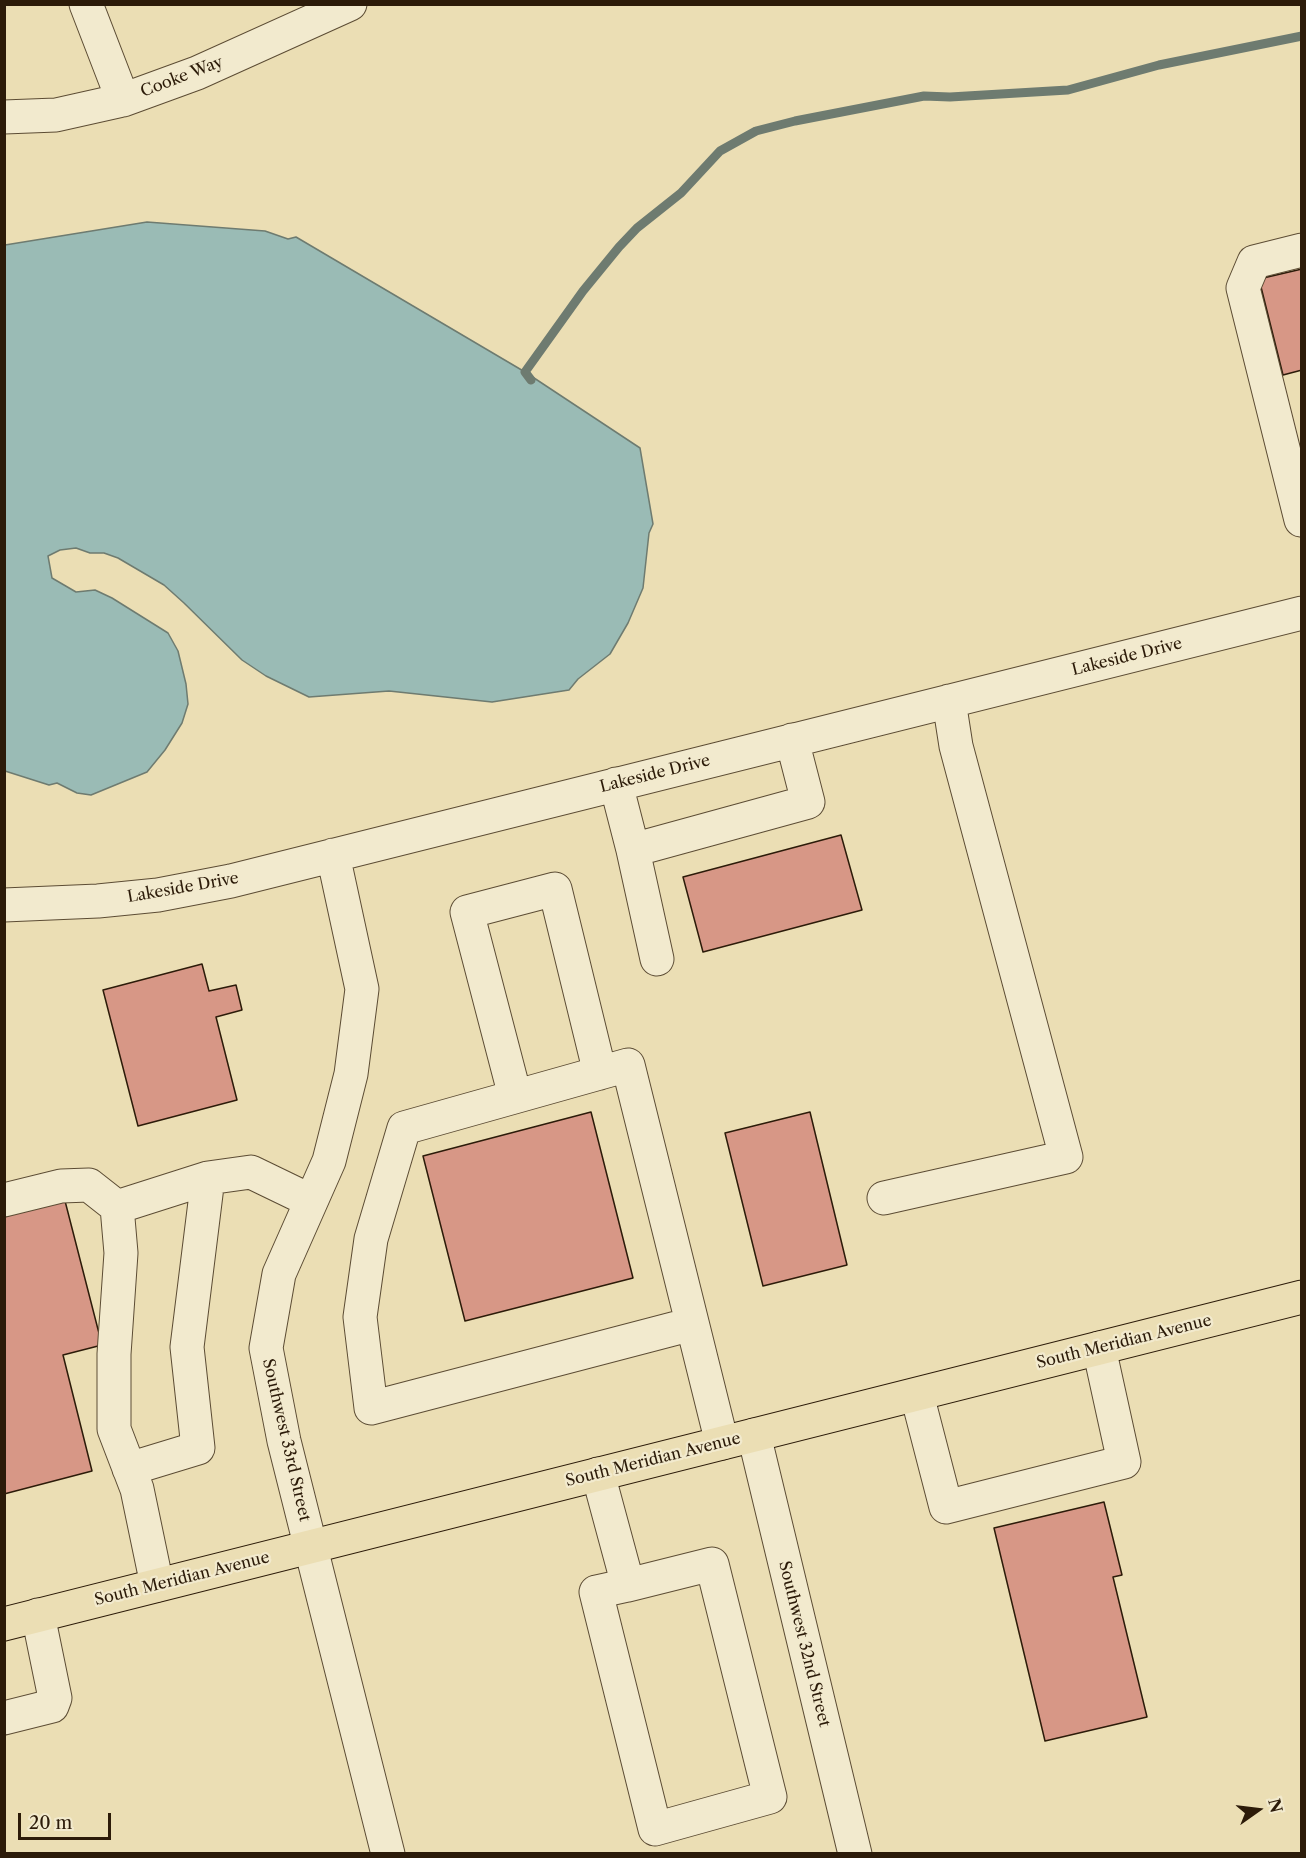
<!DOCTYPE html>
<style>
body{margin:0}
#map{position:relative;width:1306px;height:1858px;overflow:hidden;background:#ebdeb4;font-family:"Libre Caslon Text",serif}
canvas{display:block}
.frame{position:absolute;inset:0;border:6px solid #2c1b09;pointer-events:none}
.north{position:absolute;left:1228px;top:1780px;width:60px;height:60px;-webkit-text-stroke:4px #f2eace;paint-order:stroke;rotate:76deg;font-size:16px;font-weight:700;line-height:24px;text-align:center;color:#2c1b09}
.north::after{content:'';display:block;margin:auto;width:21px;height:27px;background:#2c1b09;clip-path:polygon(50% 0,100% 100%,50% 72%,0 100%)}
.scale{position:absolute;left:18px;top:1813px;width:93px;height:27px;box-sizing:border-box;border:3px solid #2c1b09;border-top:0;padding-left:8px;font-size:18px;line-height:21px;white-space:nowrap;color:#2c1b09;-webkit-text-stroke:4px #f2eace;paint-order:stroke}
</style>
<div id="map">
<canvas width="1306" height="1858"></canvas>
<div class="frame"></div>
<div class="north">N</div>
<div class="scale">20 m</div>
</div>
<script>
const ctx = document.querySelector('canvas').getContext('2d');
ctx.lineJoin = 'round';
function fillPath(path, color) { ctx.fillStyle = color; ctx.fill(path, 'evenodd'); }
function strokePath(path, color, width, dash) { ctx.strokeStyle = color; ctx.lineWidth = width; ctx.lineCap = dash ? 'butt' : 'round'; ctx.setLineDash(dash || []); ctx.stroke(path); }
function write(font, color, halo, rows, align = 'center') {
  ctx.font = font + ' "Libre Caslon Text",serif'; ctx.lineWidth = 4.5; ctx.setLineDash([]); ctx.textBaseline = 'middle'; ctx.strokeStyle = halo; ctx.fillStyle = color; for (const [text, x, y, turn = 0] of rows) {
    ctx.save(); ctx.translate(x, y); ctx.rotate((+turn || 0) * Math.PI / 180); ctx.textAlign = isNaN(turn) ? turn : align; if (halo) ctx.strokeText(text, 0, 0); ctx.fillText(text, 0, 0); ctx.restore();
  }
}
const water = new Path2D(`
 M 147,222 L 265,231 L 288,239 L 296,237 L 525,372 L 640,448 L 653,524 L 649,533 L 643,588 L 628,623 L 610,654 L 578,679 L 569,690 L 492,702 L 389,691 L 309,697 L 266,676 L 242,660 L 184,603 L 164,585 L 118,558 L 104,553 L 90,553 L 76,548 L 60,550 L 48,556 L 52,578 L 76,592 L 95,590 L 112,598 L 168,633 L 178,651 L 186,684 L 188,704 L 182,723 L 165,750 L 147,772 L 91,795 L 77,793 L 57,783 L 49,785 L 5,771 L 5,245 Z`);
fillPath(water, '#9abbb5');
strokePath(water, '#6e7b70', 1.5);
strokePath(new Path2D(`
 M 531,380 L 525,372 L 583,291 L 619,247 L 637,228 L 681,193 L 720,151 L 756,131 L 795,121 L 924,96 L 950,97 L 1068,90 L 1159,65 L 1302,36`), '#6e7b70', 9);
const building = new Path2D(`
 M 1302,269 L 1302,370 L 1283,375 L 1259,279 Z
 M 841,835 L 862,910 L 703,952 L 683,877 Z
 M 202,964 L 209,991 L 236,985 L 242,1010 L 216,1017 L 237,1100 L 138,1126 L 103,990 Z
 M 591,1112 L 633,1278 L 465,1321 L 423,1156 Z
 M 810,1112 L 847,1265 L 763,1286 L 725,1133 Z
 M 64,1197 L 102,1345 L 63,1355 L 92,1471 L 4,1494 L 4,1213 Z
 M 1104,1502 L 1122,1575 L 1113,1577 L 1147,1717 L 1045,1741 L 994,1528 Z`);
fillPath(building, '#d79786');
strokePath(building, '#2c1b09', 1.5);
const minor = new Path2D(`
 M 86,4 L 123,100
 M 4,117 L 56,115 L 123,100 L 197,73 L 350,4
 M 1301,520 L 1243,288 L 1254,262 L 1302,250
 M 616,784 L 633,850 L 808,802 L 792,740
 M 633,850 L 657,959
 M 333,855 L 362,989 L 351,1074 L 329,1161 L 279,1274 L 266,1348 L 284,1441 L 388,1854
 M 4,905 L 98,901 L 158,895 L 231,881 L 1302,613
 M 515,1096 L 467,912 L 555,889 L 600,1073
 M 884,1198 L 1066,1157 L 956,746 L 949,701
 M 4,1200 L 61,1186 L 89,1185 L 117,1207
 M 692,1324 L 371,1408 L 360,1317 L 371,1239 L 404,1128 L 628,1065 L 722,1443
 M 917,1395 L 946,1507 L 1124,1462 L 1099,1348
 M 754,1435 L 855,1854
 M 129,1469 L 198,1448 L 187,1347 L 208,1178
 M 598,1474 L 628,1585 L 712,1564 L 770,1797 L 655,1829 L 596,1592 L 628,1585
 M 157,1585 L 137,1489 L 114,1429 L 114,1354 L 121,1253 L 117,1207 L 208,1178 L 251,1172 L 311,1201
 M 4,1718 L 52,1706 L 55,1698 L 38,1615`);
const major = new Path2D(`
 M 4,1624 L 1302,1297`);
strokePath(minor, '#5c4c34', 35);
strokePath(major, '#2c1b09', 35);
strokePath(minor, '#f2eace', 33);
strokePath(major, '#ebdeb4', 33);
write('16px', '#2c1b09', '#f2eace', [
 ["Cooke Way",182,77,-21],
 ["Lakeside Drive",1127,657,-14],
 ["Lakeside Drive",655,774,-14],
 ["Lakeside Drive",183,888,-10],
 ["South Meridian Avenue",1124,1342,-14],
 ["Southwest 33rd Street",286,1440,77],
 ["South Meridian Avenue",653,1460,-14],
 ["South Meridian Avenue",182,1579,-14],
 ["Southwest 32nd Street",804,1644,76]
]);
</script>
